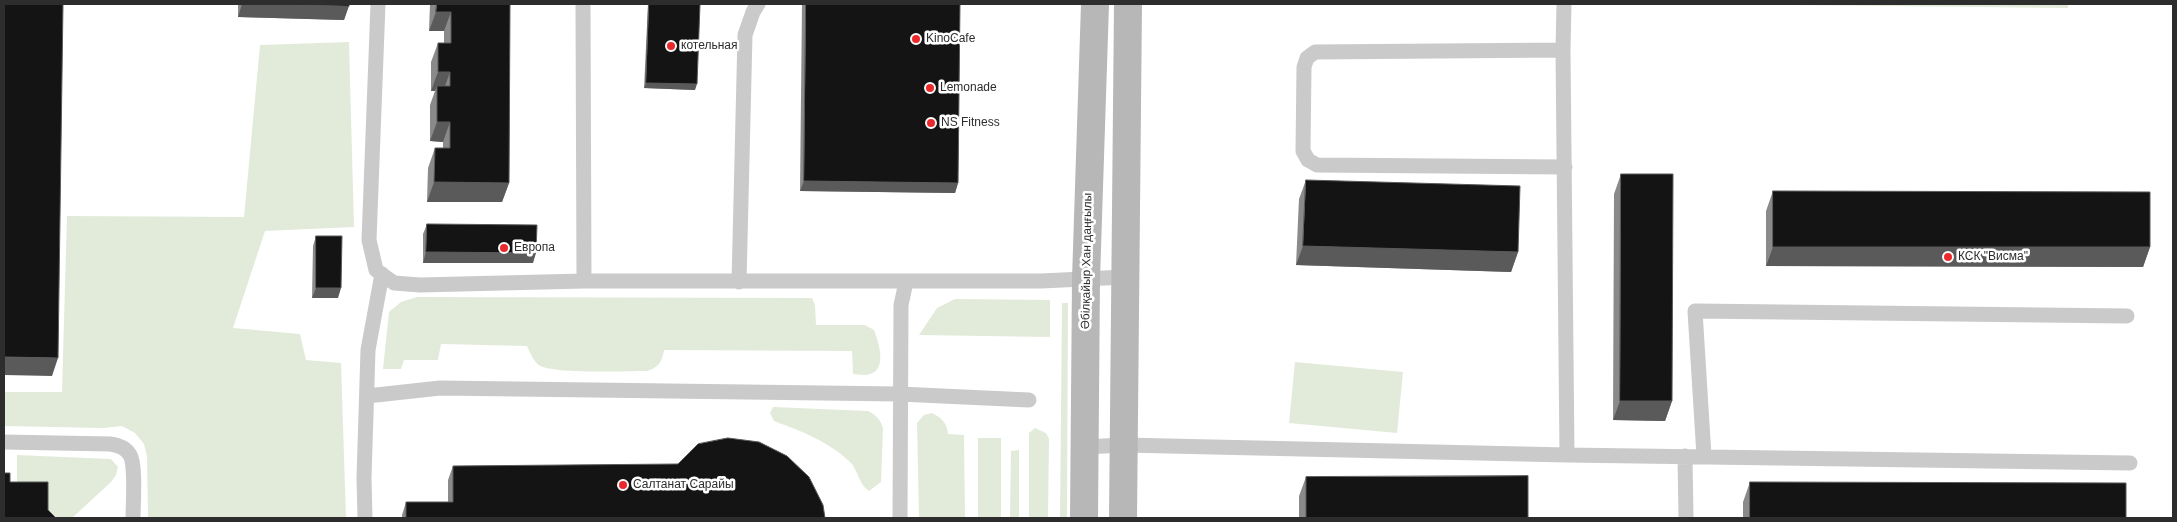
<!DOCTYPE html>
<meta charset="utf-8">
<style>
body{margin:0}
#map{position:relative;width:2177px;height:522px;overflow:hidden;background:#fff;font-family:Arial,sans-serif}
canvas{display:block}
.frame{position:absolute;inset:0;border:5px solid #2d2d2d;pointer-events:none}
</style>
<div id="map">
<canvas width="2177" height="522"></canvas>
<div class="frame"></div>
</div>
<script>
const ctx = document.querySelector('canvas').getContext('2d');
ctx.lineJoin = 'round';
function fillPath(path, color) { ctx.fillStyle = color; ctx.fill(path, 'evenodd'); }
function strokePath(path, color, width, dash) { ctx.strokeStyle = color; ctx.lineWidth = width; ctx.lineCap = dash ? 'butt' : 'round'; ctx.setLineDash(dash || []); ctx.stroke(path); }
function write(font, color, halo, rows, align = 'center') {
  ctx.font = font + ' Arial,sans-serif'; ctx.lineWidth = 5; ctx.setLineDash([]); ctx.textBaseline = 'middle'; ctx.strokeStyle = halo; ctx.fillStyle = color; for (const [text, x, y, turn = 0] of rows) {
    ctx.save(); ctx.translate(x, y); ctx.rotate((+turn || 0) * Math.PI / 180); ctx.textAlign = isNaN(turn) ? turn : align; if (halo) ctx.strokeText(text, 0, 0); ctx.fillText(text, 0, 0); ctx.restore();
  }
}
fillPath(new Path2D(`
 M 1696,4 L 2068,4 L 2068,8 Z
 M 349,42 L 354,227 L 265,231 L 233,328 L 300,334 L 306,360 L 341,363 L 346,518 L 148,518 L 147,457 L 144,444 L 135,433 L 122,426 L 103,428 L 4,426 L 4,392 L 62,392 L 67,216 L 244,217 L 260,45 Z
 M 417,297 L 812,298 L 815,305 L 816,325 L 865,325 L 874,330 C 878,341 888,369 870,374 C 865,376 858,374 853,374 L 852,351 L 664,350 C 662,362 659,367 647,371 C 624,371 558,374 540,366 C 534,362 530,353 527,346 L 441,344 L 438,360 L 404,360 L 401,369 L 383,369 L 389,312 L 401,302 Z
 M 955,299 L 1050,300 L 1050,337 L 919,335 L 937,308 Z
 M 1062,303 L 1068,303 L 1067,518 L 1060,518 Z
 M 1295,362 L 1403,372 L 1397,433 L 1289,423 Z
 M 773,407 L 868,411 C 876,415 880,419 883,428 L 881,482 L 869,491 C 859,485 858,470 850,462 C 828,441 801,431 774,421 L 770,413 Z
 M 932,413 C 942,418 947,423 948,434 L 964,435 L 965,518 L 919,518 L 917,423 L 924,415 Z
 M 1035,428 L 1046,433 L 1049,439 L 1048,518 L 1029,518 L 1029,433 Z
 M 978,438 L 1001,438 L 1001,518 L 978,518 Z
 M 1019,450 L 1019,517 L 1010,517 L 1011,451 Z
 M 17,455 L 111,459 L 118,467 L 116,475 L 111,482 L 72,518 L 43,518 L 17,495 Z`), '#e2ebda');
strokePath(new Path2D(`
 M 378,4 L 369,240 L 376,270 L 394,283 L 420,285 L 584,281 L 1041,281 L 1126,277
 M 583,4 L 584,281
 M 1563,50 L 1564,4
 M 1565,167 L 1317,165 L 1308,160 L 1303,151 L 1304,67 L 1307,58 L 1315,52 L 1563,50 L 1567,455
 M 739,282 L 745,35 L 753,12 L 758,4
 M 367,396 L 440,388 L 899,394 L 1029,400
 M 4,442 L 110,444 C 118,445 126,448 130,455 C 136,465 133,505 133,518
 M 1084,447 L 1124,445 L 1567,455 L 2130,463
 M 1685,456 L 1686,518
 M 1704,456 L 1695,311 L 2127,316
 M 365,518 L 364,478 L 368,350 L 382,274
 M 900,518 L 901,305 L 906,282`), '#cacaca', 15);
strokePath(new Path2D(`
 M 1084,518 L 1086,279 L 1095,4
 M 1123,518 L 1128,4`), '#b7b7b7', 28);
fillPath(new Path2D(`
 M 238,4 L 349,4 L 344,20 L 238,17 Z
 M 430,4 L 510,4 L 509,183 L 502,202 L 427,202 L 428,168 L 435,148 L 443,148 L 443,142 L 430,141 L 430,105 L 435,91 L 431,91 L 431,62 L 438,43 L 444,43 L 444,31 L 429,31 Z
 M 648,4 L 700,4 L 695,90 L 644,88 Z
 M 802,4 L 960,4 L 958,183 L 955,193 L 800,191 Z
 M 1621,174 L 1672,401 L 1665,421 L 1613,420 L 1614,194 Z
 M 1306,180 L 1518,252 L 1511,272 L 1296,265 L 1299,199 Z
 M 1773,191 L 2150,247 L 2143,267 L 1766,266 L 1766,211 Z
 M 427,224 L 533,263 L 423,263 L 423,234 Z
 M 316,236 L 338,298 L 312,298 L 313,246 Z
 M 453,466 L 825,518 L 402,518 L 402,515 L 406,502 L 448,502 L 448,480 Z
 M 1306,477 L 1528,518 L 1299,518 L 1299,496 Z
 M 1750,482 L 2126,518 L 1743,518 L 1743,502 Z`), '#8a8a8a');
fillPath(new Path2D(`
 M 242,4 L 349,6 L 344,20 L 238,17 Z
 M 436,12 L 451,12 L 444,31 L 429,31 Z
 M 438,72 L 450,72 L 443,92 L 437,86 L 435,91 L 431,91 Z
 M 646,83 L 697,84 L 695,90 L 644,88 Z
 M 437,122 L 450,122 L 443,142 L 430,141 Z
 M 804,181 L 958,183 L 955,193 L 800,191 Z
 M 434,182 L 509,183 L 502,202 L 427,202 Z
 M 1303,246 L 1518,252 L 1511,272 L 1296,265 Z
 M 1773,247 L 2150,247 L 2143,267 L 1766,266 Z
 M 426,252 L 536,253 L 533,263 L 423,263 Z
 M 316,288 L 341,288 L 338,298 L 312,298 Z
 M 4,357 L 58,358 L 52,376 L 4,375 Z
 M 1620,401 L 1672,401 L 1665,421 L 1613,420 Z`), '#5a5a5a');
const building = new Path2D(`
 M 4,4 L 63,4 L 58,358 L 4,357 Z
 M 257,4 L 349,4 L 349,6 Z
 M 437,4 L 510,4 L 509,183 L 434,182 L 435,148 L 450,148 L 450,122 L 437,122 L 437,86 L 450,86 L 450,72 L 438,72 L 438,43 L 451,43 L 451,12 L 436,12 Z
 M 649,4 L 700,4 L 697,84 L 646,83 Z
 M 806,4 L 960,4 L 958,183 L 804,181 Z
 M 1621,174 L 1673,174 L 1672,401 L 1620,401 Z
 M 1306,180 L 1520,186 L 1518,252 L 1303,246 Z
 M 1773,191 L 2150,192 L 2150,247 L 1773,247 Z
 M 427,224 L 537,225 L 536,253 L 426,252 Z
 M 316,236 L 342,236 L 341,288 L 316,288 Z
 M 728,438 L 759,442 L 787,456 L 809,477 L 823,505 L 825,518 L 406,518 L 406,502 L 453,502 L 453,466 L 678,464 L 698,444 Z
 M 4,473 L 10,473 L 10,482 L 48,482 L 48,510 L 56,518 L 4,518 Z
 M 1528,476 L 1528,518 L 1306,518 L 1306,477 Z
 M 1750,482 L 2126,483 L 2126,518 L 1750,518 Z`);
fillPath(building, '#141414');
strokePath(building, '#5a5a5a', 1);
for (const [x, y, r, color] of [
 [916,39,5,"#ea292c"],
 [671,46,5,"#ea292c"],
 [930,88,5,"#ea292c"],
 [931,123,5,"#ea292c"],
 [504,248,5,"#ea292c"],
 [1948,257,5,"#ea292c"],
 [623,485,5,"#ea292c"]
]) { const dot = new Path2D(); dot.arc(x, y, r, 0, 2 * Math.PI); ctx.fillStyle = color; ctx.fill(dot); strokePath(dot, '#fff', 2); }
write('12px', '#2d2d2d', '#fff', [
 ["KinoCafe",926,39],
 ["котельная",681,46],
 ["Lemonade",940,88],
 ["NS Fitness",941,123],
 ["Европа",514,248],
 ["КСК \"Висма\"",1958,257],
 ["Салтанат Сарайы",633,485]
], 'left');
write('12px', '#2d2d2d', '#fff', [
 ["Әбілқайыр Хан даңғылы",1087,261,-89]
]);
</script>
